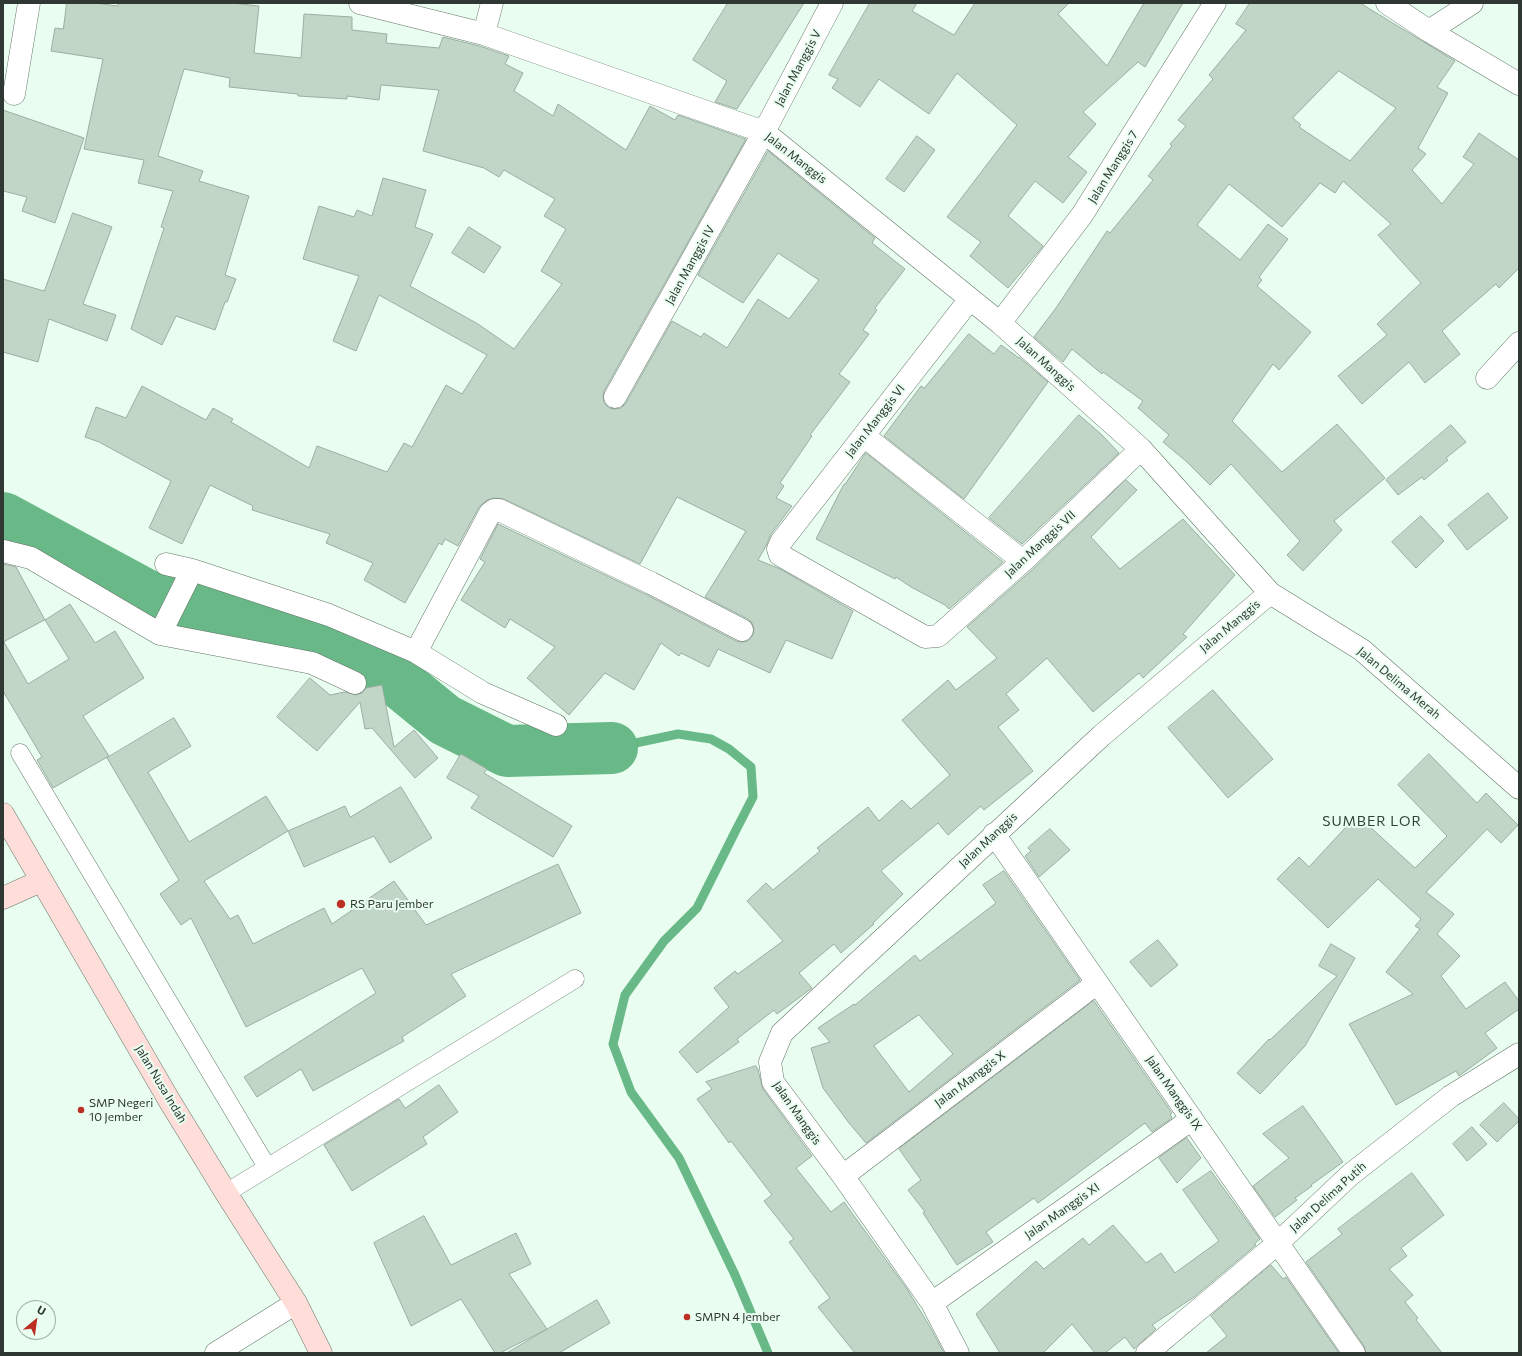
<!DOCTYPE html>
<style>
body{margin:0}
#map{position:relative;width:1522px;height:1356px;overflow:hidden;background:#e9fef0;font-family:Commissioner,sans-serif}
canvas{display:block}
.frame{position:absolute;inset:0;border:4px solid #303833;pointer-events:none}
.north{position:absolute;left:16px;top:1300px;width:40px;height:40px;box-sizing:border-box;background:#e9fef0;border:1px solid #9fafa4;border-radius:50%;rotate:29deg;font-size:11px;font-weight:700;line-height:16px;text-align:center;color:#303833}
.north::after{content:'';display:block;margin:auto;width:14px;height:18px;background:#bc2e24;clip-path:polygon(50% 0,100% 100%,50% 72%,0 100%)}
</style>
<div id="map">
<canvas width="1522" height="1356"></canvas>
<div class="frame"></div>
<div class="north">U</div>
</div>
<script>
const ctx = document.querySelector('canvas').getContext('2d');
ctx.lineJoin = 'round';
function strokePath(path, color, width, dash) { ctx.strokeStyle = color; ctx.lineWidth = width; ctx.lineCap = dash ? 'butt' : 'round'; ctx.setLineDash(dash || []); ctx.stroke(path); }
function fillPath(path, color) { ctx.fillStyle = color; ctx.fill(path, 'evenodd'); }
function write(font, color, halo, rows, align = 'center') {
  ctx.font = font + ' Commissioner,sans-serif'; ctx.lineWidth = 4; ctx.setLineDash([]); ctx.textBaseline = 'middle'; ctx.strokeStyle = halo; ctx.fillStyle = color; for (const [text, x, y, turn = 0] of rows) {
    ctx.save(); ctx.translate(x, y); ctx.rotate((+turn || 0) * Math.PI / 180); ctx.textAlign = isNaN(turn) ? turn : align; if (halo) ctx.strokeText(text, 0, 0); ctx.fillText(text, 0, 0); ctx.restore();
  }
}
strokePath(new Path2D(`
 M 612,748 L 678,734 L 711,739 L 729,749 L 751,767 L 753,797 L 736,830 L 697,908 L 664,941 L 625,995 L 613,1044 L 631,1092 L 679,1158 L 735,1275 L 768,1353`), '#69b887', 9);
strokePath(new Path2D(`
 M 3,518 L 153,599 L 210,606 L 319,638 L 390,675 L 445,720 L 507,751 L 612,748`), '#69b887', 52);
const building = new Path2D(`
 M 67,3 L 95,3 L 118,6 L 118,3 L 232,3 L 259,6 L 254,53 L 301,58 L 304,14 L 352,17 L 352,30 L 387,34 L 386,43 L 439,48 L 443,37 L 483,47 L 509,56 L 505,64 L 523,73 L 514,91 L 553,116 L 558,104 L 626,150 L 650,106 L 675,120 L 678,115 L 746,139 L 604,391 L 603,397 L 604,403 L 609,408 L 615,409 L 621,408 L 626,403 L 672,321 L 701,337 L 704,333 L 727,348 L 758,299 L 789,319 L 819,280 L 778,253 L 743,303 L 698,275 L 768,151 L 875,238 L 872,243 L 905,269 L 875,308 L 877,310 L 863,330 L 869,334 L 839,374 L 850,382 L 810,435 L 812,436 L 780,483 L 784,486 L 776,498 L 792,506 L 771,534 L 766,546 L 758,560 L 780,569 L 853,611 L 832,659 L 786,640 L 770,673 L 718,649 L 709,667 L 681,653 L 679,656 L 661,643 L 634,690 L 605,673 L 569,715 L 527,678 L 555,647 L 510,619 L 505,628 L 461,600 L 485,562 L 480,559 L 498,524 L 645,594 L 736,641 L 742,642 L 748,641 L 753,635 L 754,629 L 752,623 L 748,619 L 705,597 L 746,531 L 677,497 L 640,564 L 504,499 L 494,498 L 487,500 L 479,507 L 458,546 L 445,539 L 442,545 L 439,543 L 405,603 L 364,580 L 373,563 L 326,543 L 330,534 L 252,510 L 253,506 L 210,485 L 182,544 L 149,528 L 171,481 L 99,442 L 85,437 L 96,407 L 126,418 L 142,386 L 206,420 L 213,408 L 233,419 L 231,422 L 309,468 L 317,446 L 387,472 L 404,443 L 412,447 L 446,385 L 462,394 L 487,355 L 379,295 L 356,351 L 333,341 L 359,276 L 303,259 L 319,206 L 354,217 L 357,210 L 372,216 L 383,178 L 426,190 L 415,227 L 433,234 L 410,286 L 478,324 L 514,349 L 562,284 L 541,271 L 566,229 L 544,216 L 555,199 L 504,170 L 499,177 L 484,168 L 423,151 L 439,90 L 381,85 L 379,100 L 347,96 L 347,99 L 298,96 L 298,94 L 229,87 L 230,78 L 184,69 L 158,156 L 203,171 L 199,181 L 249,196 L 225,275 L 236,279 L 227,302 L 225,302 L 215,330 L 176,316 L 162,345 L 131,329 L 164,228 L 161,227 L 173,191 L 138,183 L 144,160 L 84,149 L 103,59 L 51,51 L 55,28 L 63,29 Z
 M 728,3 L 804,3 L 737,109 L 715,102 L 727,81 L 693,60 Z
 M 870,3 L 917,3 L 912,11 L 954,35 L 975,3 L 1069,3 L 1058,14 L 1107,66 L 1144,3 L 1183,3 L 1145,67 L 1138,62 L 1083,112 L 1096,124 L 1068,157 L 1087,172 L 1063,203 L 1035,181 L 1008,216 L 1043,246 L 1008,288 L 970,256 L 981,242 L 947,217 L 1017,125 L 957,73 L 929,114 L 879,79 L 860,107 L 832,88 L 838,79 L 829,75 Z
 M 1250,3 L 1360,3 L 1455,61 L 1437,87 L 1448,93 L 1418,148 L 1426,154 L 1412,170 L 1442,204 L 1474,164 L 1463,157 L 1479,133 L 1519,160 L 1519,268 L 1499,288 L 1496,284 L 1442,331 L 1460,354 L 1425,383 L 1409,362 L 1362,404 L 1338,376 L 1387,335 L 1377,324 L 1421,283 L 1378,235 L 1391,224 L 1343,181 L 1335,193 L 1320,183 L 1282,227 L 1229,184 L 1197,225 L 1240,260 L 1268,224 L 1288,239 L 1259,277 L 1262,280 L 1257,286 L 1311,332 L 1279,370 L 1273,364 L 1232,421 L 1282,472 L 1337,424 L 1385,478 L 1334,521 L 1342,530 L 1303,571 L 1287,555 L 1300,541 L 1231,464 L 1210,485 L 1187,462 L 1163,442 L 1169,435 L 1138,408 L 1143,401 L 1103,372 L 1102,374 L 1072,349 L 1063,362 L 1034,337 L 1056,308 L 1107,231 L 1110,233 L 1153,180 L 1148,176 L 1172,146 L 1170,144 L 1186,126 L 1178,120 L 1213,79 L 1209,75 L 1246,30 L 1236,24 ZM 1339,71 L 1396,108 L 1350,161 L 1299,127 L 1301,125 L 1293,118 Z
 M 3,110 L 84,138 L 55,223 L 22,211 L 27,197 L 3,191 Z
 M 917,136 L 935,150 L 904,192 L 886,179 Z
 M 73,213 L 112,227 L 83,304 L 116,315 L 107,341 L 49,319 L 38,362 L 3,352 L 3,279 L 44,291 Z
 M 469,227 L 501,247 L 484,273 L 452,253 Z
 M 969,334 L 994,354 L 1001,345 L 1019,358 L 1019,357 L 1048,382 L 964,499 L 884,436 L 921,386 L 924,388 Z
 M 1079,415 L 1101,434 L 1119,453 L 1022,544 L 989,518 Z
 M 1451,425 L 1466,442 L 1446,458 L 1448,460 L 1424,480 L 1422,477 L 1398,495 L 1386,480 Z
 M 866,453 L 1003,562 L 949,609 L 945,605 L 911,587 L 896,577 L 895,579 L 816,539 L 844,484 L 845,484 Z
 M 1126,480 L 1137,490 L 1091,537 L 1120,569 L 1183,519 L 1235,575 L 1183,634 L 1187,637 L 1143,678 L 1139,673 L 1093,712 L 1047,658 L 1006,694 L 1019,710 L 998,727 L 1033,771 L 984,810 L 981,806 L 948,835 L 938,823 L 881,871 L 903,894 L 873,923 L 874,924 L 841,953 L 834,944 L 799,973 L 812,988 L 777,1014 L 774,1010 L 737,1039 L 739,1042 L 697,1073 L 679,1052 L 729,1007 L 714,988 L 735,971 L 738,974 L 783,941 L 747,901 L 766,883 L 773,890 L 820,851 L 817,848 L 868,807 L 879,821 L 902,800 L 911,809 L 950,775 L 902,720 L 948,680 L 956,690 L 997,658 L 967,627 L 1032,570 Z
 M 1488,493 L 1508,518 L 1467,550 L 1448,525 Z
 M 1421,516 L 1444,541 L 1416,568 L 1392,542 Z
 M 3,564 L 16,567 L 45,620 L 70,604 L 95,643 L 115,631 L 144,678 L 83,716 L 109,756 L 53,788 L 37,760 L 42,757 L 3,691 ZM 45,620 L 69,659 L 28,684 L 4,642 Z
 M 310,678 L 330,695 L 345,692 L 356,695 L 362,693 L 366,688 L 382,685 L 394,747 L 414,730 L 438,758 L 415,778 L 372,728 L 365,729 L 360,702 L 317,751 L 277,717 Z
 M 1213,690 L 1273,759 L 1228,798 L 1168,728 Z
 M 174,718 L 191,746 L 148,772 L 189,842 L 266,796 L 288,831 L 204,881 L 230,919 L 238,915 L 253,944 L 324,908 L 332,924 L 394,881 L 426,925 L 558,864 L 581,913 L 451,974 L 466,996 L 402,1037 L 404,1041 L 313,1091 L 301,1069 L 257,1097 L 244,1077 L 376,993 L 362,968 L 246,1027 L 191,918 L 181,925 L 160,894 L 179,880 L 107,758 Z
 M 461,754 L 487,769 L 484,773 L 572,826 L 553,857 L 471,808 L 479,796 L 447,778 Z
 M 1429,754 L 1477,803 L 1486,793 L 1518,825 L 1501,843 L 1487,829 L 1426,892 L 1454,914 L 1437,934 L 1460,956 L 1441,976 L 1466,1009 L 1505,982 L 1519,1001 L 1519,1009 L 1485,1033 L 1497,1048 L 1459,1076 L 1456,1071 L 1396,1105 L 1349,1024 L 1413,994 L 1386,972 L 1420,929 L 1415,926 L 1421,919 L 1378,879 L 1328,928 L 1277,879 L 1299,857 L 1309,867 L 1357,815 L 1415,868 L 1447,836 L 1398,785 Z
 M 401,787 L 432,838 L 390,863 L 374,836 L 304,867 L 288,831 L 345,806 L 350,817 Z
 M 1050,829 L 1070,850 L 1039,877 L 1025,856 L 1031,851 L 1028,848 Z
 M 1004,871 L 1080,980 L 866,1143 L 849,1123 L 823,1088 L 811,1048 L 830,1042 L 818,1028 L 854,1004 L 855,1005 L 915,955 L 920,961 L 996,903 L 983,885 ZM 919,1015 L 953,1054 L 909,1092 L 874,1046 Z
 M 1158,940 L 1178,965 L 1151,987 L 1130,962 Z
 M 1331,944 L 1355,958 L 1305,1046 L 1260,1094 L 1237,1073 L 1269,1039 L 1270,1040 L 1337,976 L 1319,966 Z
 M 1094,1001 L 1172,1113 L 1170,1114 L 1172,1118 L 1152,1132 L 1145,1123 L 1038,1203 L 1034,1198 L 986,1232 L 993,1242 L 957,1265 L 923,1213 L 925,1212 L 908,1190 L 921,1180 L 899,1149 Z
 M 756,1066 L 758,1070 L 763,1089 L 812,1156 L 796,1168 L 831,1212 L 844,1202 L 907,1289 L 929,1325 L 944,1353 L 855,1353 L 818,1307 L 830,1298 L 789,1242 L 794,1239 L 764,1201 L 772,1195 L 731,1141 L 729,1143 L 697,1099 L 712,1089 L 706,1082 Z
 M 439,1085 L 458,1112 L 423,1137 L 427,1144 L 352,1191 L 324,1145 L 399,1099 L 405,1108 Z
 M 1504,1103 L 1519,1119 L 1519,1121 L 1497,1142 L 1480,1125 Z
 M 1303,1106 L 1343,1162 L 1311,1185 L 1312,1186 L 1295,1198 L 1297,1200 L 1275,1217 L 1253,1186 L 1289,1158 L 1263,1134 Z
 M 1472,1127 L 1487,1144 L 1467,1161 L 1453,1144 Z
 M 1187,1138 L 1201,1158 L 1177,1183 L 1159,1158 Z
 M 1211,1171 L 1260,1239 L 1254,1244 L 1256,1245 L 1194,1297 L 1152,1325 L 1156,1329 L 1134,1349 L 1125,1337 L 1105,1353 L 1095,1353 L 1072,1324 L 1043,1353 L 1000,1353 L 976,1314 L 1036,1261 L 1044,1269 L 1083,1238 L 1089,1245 L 1113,1225 L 1146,1263 L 1161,1253 L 1175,1273 L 1219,1241 L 1183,1190 Z
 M 1412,1173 L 1444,1215 L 1401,1248 L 1407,1256 L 1389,1269 L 1413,1295 L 1405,1302 L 1418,1318 L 1416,1320 L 1442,1353 L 1366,1353 L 1364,1346 L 1306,1262 L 1342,1234 L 1338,1229 Z
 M 424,1216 L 451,1265 L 516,1233 L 531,1264 L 509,1274 L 547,1329 L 500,1353 L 495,1353 L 461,1299 L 411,1326 L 374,1243 Z
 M 1271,1265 L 1283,1279 L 1286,1277 L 1339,1353 L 1206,1353 L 1227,1336 L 1211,1316 Z
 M 597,1300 L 610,1323 L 559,1353 L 507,1353 Z`);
fillPath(building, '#c2d6c8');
strokePath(building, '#9baea1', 1);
const lane = new Path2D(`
 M 20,753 L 267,1167
 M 226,1193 L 575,979`);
const street = new Path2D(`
 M 360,3 L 484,34 L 764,132 L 1000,323 L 1141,449 L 1270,593 L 1362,650 L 1519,788
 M 1387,3 L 1429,31 L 1519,84
 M 1429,31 L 1472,3
 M 484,34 L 492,3
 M 14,94 L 29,3
 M 970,299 L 781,542 L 778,549 L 780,555 L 925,637 L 938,636 L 1023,561 L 1141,449
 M 1000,323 L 1082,215 L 1215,3
 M 1487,378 L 1519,343
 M 615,397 L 764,132 L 832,3
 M 864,436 L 1023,561
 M 3,551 L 31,558 L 160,634 L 312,663 L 355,683
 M 166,564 L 192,570 L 329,615 L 416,652 L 483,693 L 556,725
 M 160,634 L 192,570
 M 416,652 L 490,513 L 494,510 L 499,510 L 651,583 L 742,630
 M 994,834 L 1354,1353
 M 843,1176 L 1097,983
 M 932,1303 L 1192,1119
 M 216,1353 L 296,1303
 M 958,1353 L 932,1303 L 843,1176 L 773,1082 L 770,1062 L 782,1033 L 1101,736 L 1270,593
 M 1147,1353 L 1278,1243 L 1350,1175 L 1451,1096 L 1519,1054`);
const secondary = new Path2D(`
 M 3,814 L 169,1100 L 226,1193 L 296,1303 L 321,1353
 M 3,898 L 41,881`);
strokePath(lane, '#637568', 19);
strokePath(street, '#637568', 23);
strokePath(secondary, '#637568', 23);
strokePath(lane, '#fff', 18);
strokePath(street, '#fff', 22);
strokePath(secondary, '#ffdeda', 22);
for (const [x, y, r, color] of [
 [341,904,5,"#bc2e24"],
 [81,1110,4,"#bc2e24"],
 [687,1317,4,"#bc2e24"]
]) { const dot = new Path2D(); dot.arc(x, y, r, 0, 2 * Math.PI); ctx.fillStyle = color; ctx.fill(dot); strokePath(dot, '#e9fef0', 1.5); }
write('12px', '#303833', '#e9fef0', [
 ["Jalan Manggis V",798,68,-62],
 ["Jalan Manggis",796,158,38],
 ["Jalan Manggis 7",1113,167,-58],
 ["Jalan Manggis IV",690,265,-61],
 ["Jalan Manggis",1046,364,42],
 ["Jalan Manggis VI",875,421,-52],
 ["Jalan Manggis VII",1040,544,-43],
 ["Jalan Manggis",1230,626,-40],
 ["Jalan Delima Merah",1399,683,40],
 ["Jalan Manggis",988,840,-43],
 ["Jalan Manggis X",970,1079,-37],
 ["Jalan Nusa Indah",161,1084,59],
 ["Jalan Manggis IX",1174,1093,55],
 ["Jalan Manggis",797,1113,55],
 ["Jalan Delima Putih",1328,1197,-42],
 ["Jalan Manggis XI",1062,1211,-35]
]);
write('12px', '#303833', '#e9fef0', [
 ["RS Paru Jember",350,904],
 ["SMP Negeri",89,1103],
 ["10 Jember",89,1117],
 ["SMPN 4 Jember",695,1317]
], 'left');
ctx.letterSpacing = '1px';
write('14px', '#324237', '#e9fef0', [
 ["SUMBER LOR",1372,821]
]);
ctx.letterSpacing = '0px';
</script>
